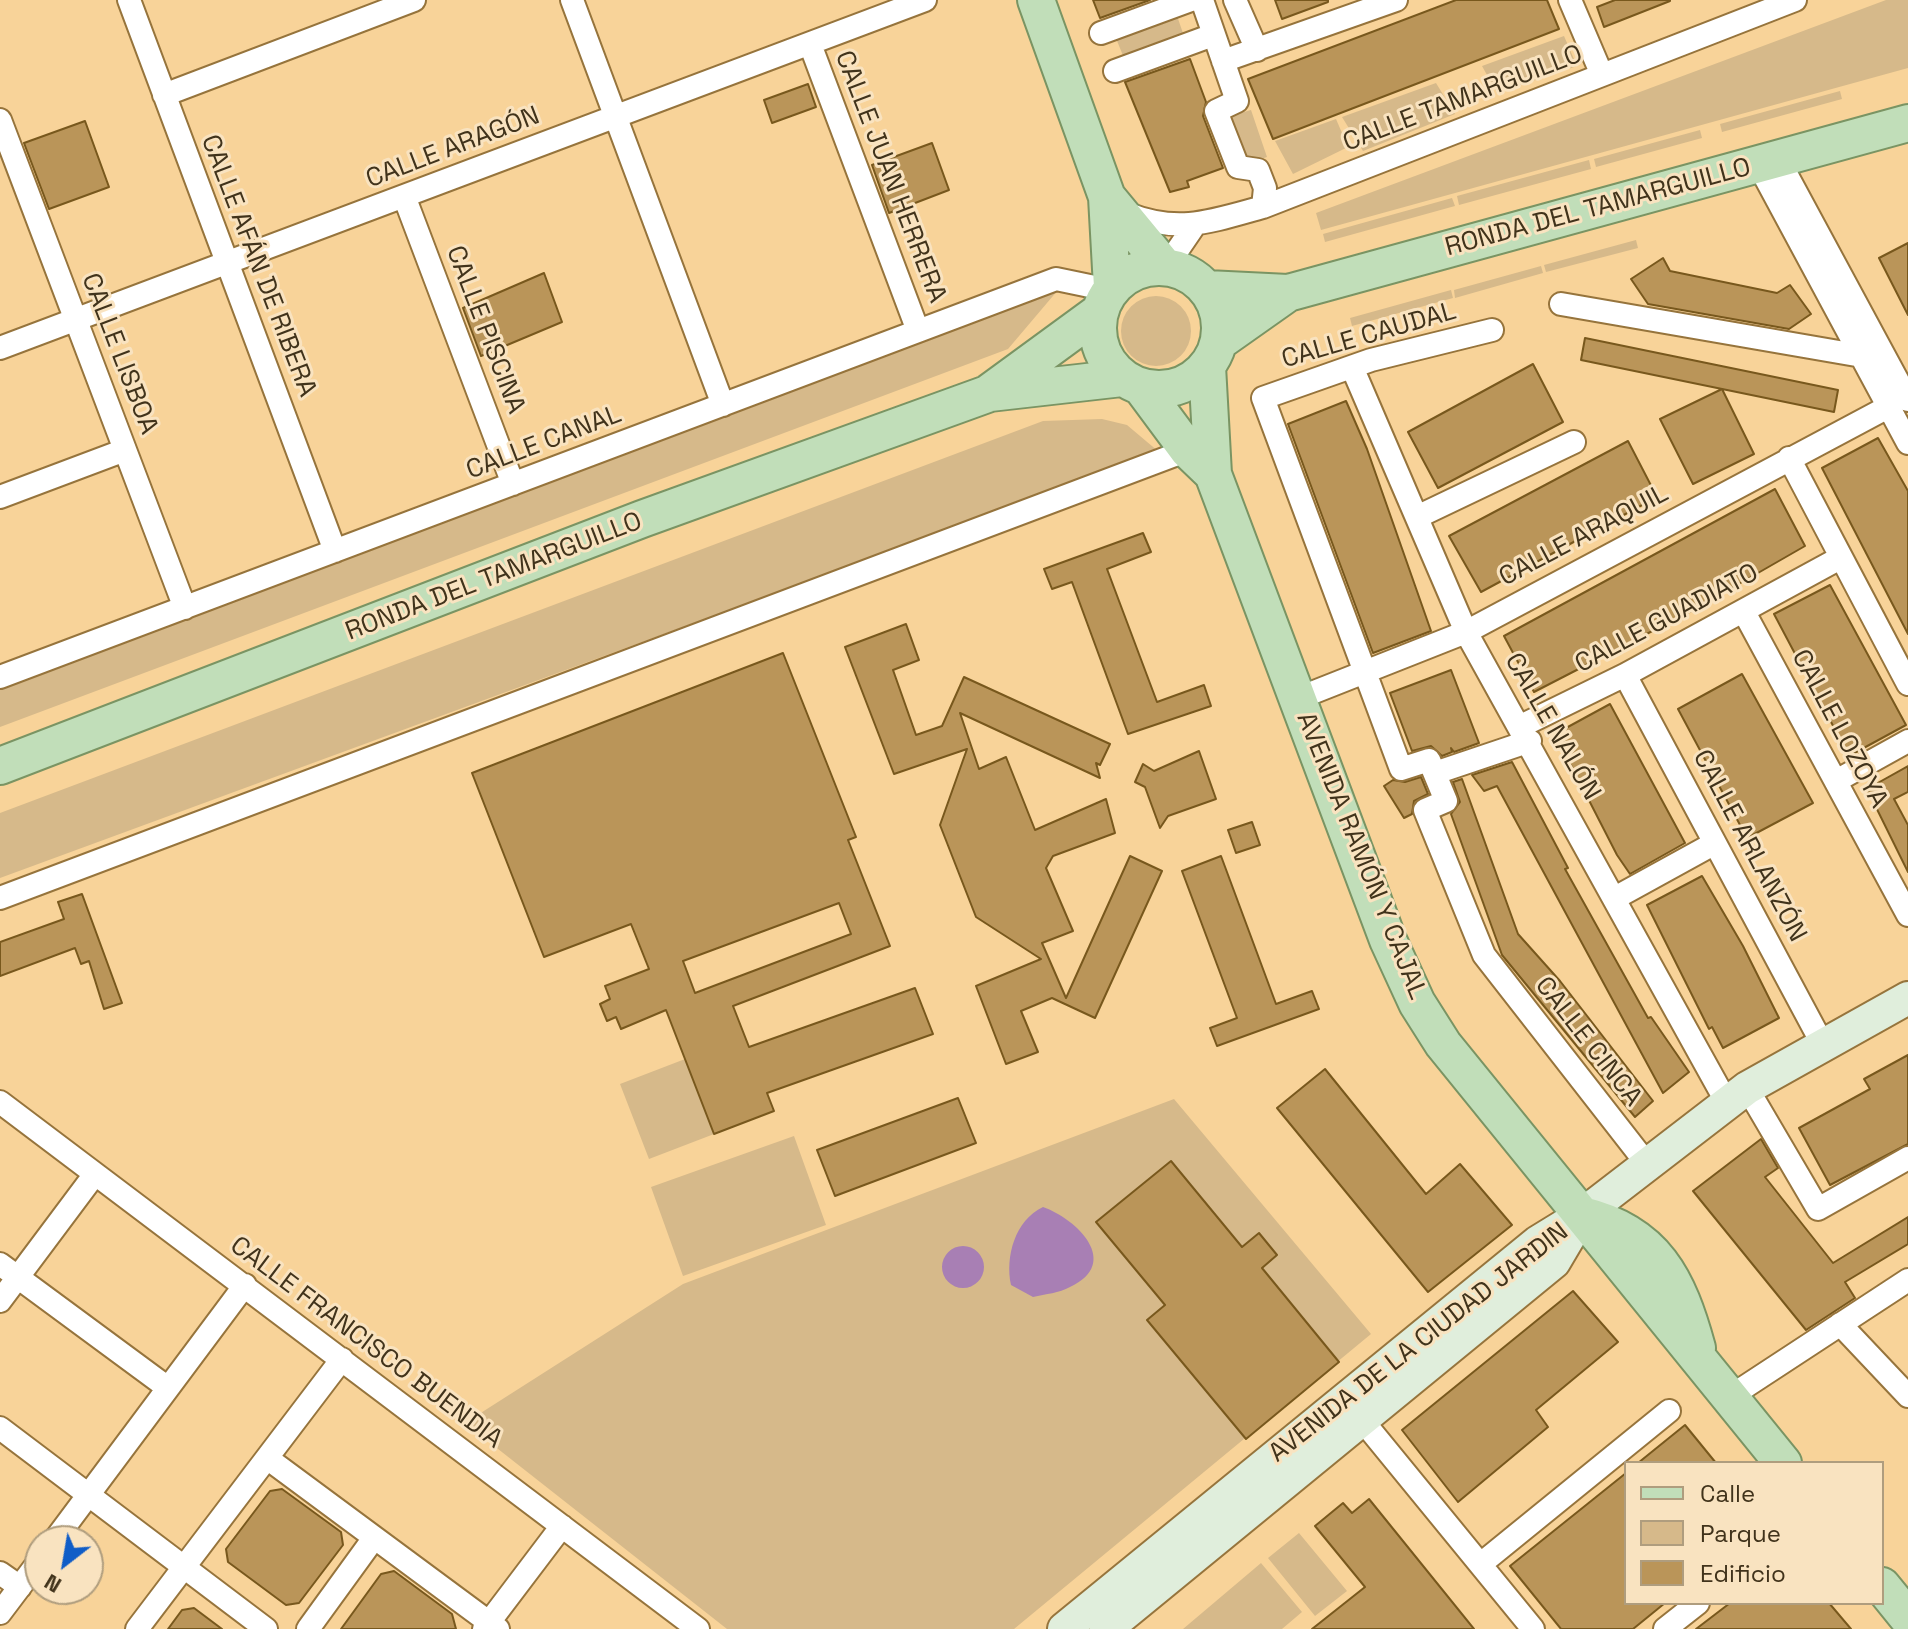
<!DOCTYPE html>
<meta charset="utf-8">
<style>
body{margin:0}
#map{position:relative;width:1908px;height:1629px;overflow:hidden;background:#f8d399;font-family:"Space Grotesk",sans-serif}
canvas{display:block}
.legend{position:absolute;left:1624px;top:1461px;width:260px;height:144px;box-sizing:border-box;background:#f9e3c0;border:2px solid #af9d7e;margin:0;padding:10px 14px;list-style:none;font-size:24px;color:#41331b}
.legend li{display:flex;align-items:center;gap:16px;height:40px}
.legend b{width:40px;border:2px solid #af9d7e}
.north{position:absolute;left:24px;top:1525px;width:80px;height:80px;box-sizing:border-box;background:#f9e3c0;border:2px solid #af9d7e;border-radius:50%;rotate:211deg;font-size:22px;font-weight:700;line-height:32px;text-align:center;color:#41331b}
.north::after{content:'';display:block;margin:auto;width:28px;height:36px;background:#105dc7;clip-path:polygon(50% 0,100% 100%,50% 72%,0 100%)}
</style>
<div id="map">
<canvas width="1908" height="1629"></canvas>
<ul class="legend">
<li><b style="height:10px;background:#c1deb9"></b>Calle</li>
<li><b style="height:22px;background:#d6b98a"></b>Parque</li>
<li><b style="height:22px;background:#ba9559"></b>Edificio</li>
</ul>
<div class="north">N</div>
</div>
<script>
const ctx = document.querySelector('canvas').getContext('2d');
ctx.lineJoin = 'round';
function fillPath(path, color) { ctx.fillStyle = color; ctx.fill(path, 'evenodd'); }
function strokePath(path, color, width, dash) { ctx.strokeStyle = color; ctx.lineWidth = width; ctx.lineCap = dash ? 'butt' : 'round'; ctx.setLineDash(dash || []); ctx.stroke(path); }
function write(font, color, halo, rows, align = 'center') {
  ctx.font = font + ' "Space Grotesk",sans-serif'; ctx.lineWidth = 6; ctx.setLineDash([]); ctx.textBaseline = 'middle'; ctx.strokeStyle = halo; ctx.fillStyle = color; for (const [text, x, y, turn = 0] of rows) {
    ctx.save(); ctx.translate(x, y); ctx.rotate((+turn || 0) * Math.PI / 180); ctx.textAlign = isNaN(turn) ? turn : align; if (halo) ctx.strokeText(text, 0, 0); ctx.fillText(text, 0, 0); ctx.restore();
  }
}
fillPath(new Path2D(`
 M 1886,0 L 1908,0 L 1908,68 L 1321,230 L 1316,213 Z
 M 1174,7 L 1186,42 L 1126,63 L 1113,31 Z
 M 1564,36 L 1577,66 L 1497,93 L 1482,66 Z
 M 1436,83 L 1455,114 L 1363,151 L 1342,117 Z
 M 1840,91 L 1842,99 L 1722,132 L 1720,124 Z
 M 1251,110 L 1267,157 L 1242,165 L 1223,118 Z
 M 1336,119 L 1348,147 L 1293,174 L 1275,141 Z
 M 1700,130 L 1702,138 L 1596,167 L 1594,159 Z
 M 1589,160 L 1591,169 L 1459,205 L 1457,196 Z
 M 1452,198 L 1455,206 L 1325,242 L 1323,234 Z
 M 1636,240 L 1638,248 L 1546,272 L 1544,265 Z
 M 1541,266 L 1543,273 L 1455,298 L 1454,290 Z
 M 1058,290 L 1008,349 L 0,727 L 0,688 Z
 M 1451,290 L 1453,298 L 1352,326 L 1350,318 Z
 M1121 331a35 35 0 1 1 70 0a35 35 0 1 1-70 0Z
 M 1102,419 L 1127,425 L 1159,452 L 0,878 L 0,813 L 1043,421 Z
 M 745,1036 L 774,1111 L 649,1159 L 620,1084 Z
 M 1174,1099 L 1371,1334 L 1014,1629 L 727,1629 L 465,1423 L 683,1284 Z
 M 794,1136 L 826,1225 L 683,1276 L 651,1187 Z
 M 1299,1533 L 1347,1591 L 1315,1616 L 1268,1558 Z
 M 1261,1563 L 1302,1612 L 1282,1629 L 1183,1629 Z`), '#d6b98a');
fillPath(new Path2D(`
 M 1043,1207 C 1077,1219 1122,1263 1070,1287 C 1059,1293 1046,1294 1033,1297 L 1011,1285 C 1005,1257 1015,1220 1043,1207 Z
 M942 1267a21 21 0 1 1 42 0a21 21 0 1 1-42 0Z`), '#a87fb4');
const building = new Path2D(`
 M 1093,0 L 1150,0 L 1100,18 Z
 M 1275,0 L 1328,0 L 1328,2 L 1282,19 Z
 M 1456,0 L 1547,0 L 1559,29 L 1273,139 L 1248,79 Z
 M 1615,0 L 1670,0 L 1670,1 L 1604,27 L 1597,7 Z
 M 1190,59 L 1206,102 L 1203,116 L 1223,168 L 1187,181 L 1189,187 L 1170,192 L 1125,82 Z
 M 808,84 L 816,107 L 772,123 L 764,100 Z
 M 85,121 L 109,187 L 49,209 L 24,143 Z
 M 932,143 L 949,190 L 889,213 L 872,165 Z
 M 1908,243 L 1908,315 L 1879,258 Z
 M 1663,258 L 1670,271 L 1777,293 L 1790,285 L 1811,314 L 1789,329 L 1648,304 L 1631,279 Z
 M 544,273 L 562,322 L 481,356 L 463,308 Z
 M 1585,338 L 1838,390 L 1834,412 L 1581,360 Z
 M 1533,364 L 1563,422 L 1438,488 L 1408,432 Z
 M 1722,389 L 1754,454 L 1693,484 L 1660,419 Z
 M 1346,401 L 1367,449 L 1431,631 L 1373,653 L 1288,424 Z
 M 1878,438 L 1908,491 L 1908,634 L 1822,468 Z
 M 1628,441 L 1657,497 L 1481,592 L 1449,536 Z
 M 1775,489 L 1805,546 L 1697,608 L 1534,692 L 1504,636 Z
 M 1143,533 L 1151,552 L 1107,569 L 1157,702 L 1204,685 L 1211,706 L 1128,734 L 1072,582 L 1052,589 L 1044,569 Z
 M 1830,585 L 1906,725 L 1849,756 L 1774,614 Z
 M 906,624 L 919,660 L 893,670 L 916,735 L 942,726 L 964,677 L 1110,744 L 1100,765 L 1096,763 L 1100,778 L 960,713 L 979,769 L 1006,757 L 1035,830 L 1106,799 L 1115,833 L 1053,856 L 1046,868 L 1073,931 L 1042,943 L 1066,998 L 1130,856 L 1162,871 L 1095,1018 L 1052,998 L 1021,1011 L 1038,1052 L 1006,1064 L 976,986 L 1041,959 L 976,917 L 940,825 L 967,749 L 894,774 L 845,647 Z
 M 783,653 L 856,837 L 848,840 L 890,946 L 733,1006 L 749,1047 L 915,988 L 933,1034 L 767,1093 L 774,1111 L 714,1134 L 666,1010 L 621,1029 L 616,1017 L 607,1021 L 600,1004 L 610,999 L 605,986 L 649,969 L 631,924 L 544,957 L 472,773 ZM 839,903 L 851,934 L 695,993 L 683,961 Z
 M 1451,670 L 1479,743 L 1454,752 L 1451,748 L 1452,752 L 1442,756 L 1431,746 L 1412,751 L 1390,693 Z
 M 1742,674 L 1813,803 L 1747,838 L 1678,709 Z
 M 1610,704 L 1685,843 L 1630,874 L 1617,855 L 1555,734 Z
 M 1199,751 L 1216,799 L 1168,816 L 1160,828 L 1145,787 L 1135,782 L 1143,764 L 1154,771 Z
 M 1512,762 L 1568,868 L 1565,869 L 1648,1018 L 1651,1017 L 1689,1072 L 1663,1093 L 1497,786 L 1484,791 L 1472,775 Z
 M 1908,766 L 1908,792 L 1894,799 L 1908,825 L 1908,872 L 1867,789 Z
 M 1421,777 L 1428,794 L 1414,801 L 1412,814 L 1404,818 L 1384,786 L 1393,780 L 1405,782 Z
 M 1462,779 L 1518,934 L 1560,981 L 1653,1101 L 1635,1117 L 1502,955 L 1451,814 L 1460,802 L 1453,782 Z
 M 1252,822 L 1260,845 L 1236,853 L 1228,830 Z
 M 1221,856 L 1276,1004 L 1312,991 L 1319,1009 L 1217,1046 L 1210,1028 L 1237,1018 L 1182,871 Z
 M 1702,876 L 1743,946 L 1779,1018 L 1723,1048 L 1712,1027 L 1709,1029 L 1647,905 Z
 M 82,894 L 122,1003 L 104,1009 L 89,961 L 81,964 L 75,948 L 0,976 L 0,942 L 64,919 L 58,902 Z
 M 1908,1055 L 1908,1144 L 1830,1185 L 1799,1128 L 1870,1089 L 1864,1079 Z
 M 1325,1069 L 1426,1194 L 1460,1164 L 1512,1225 L 1428,1292 L 1277,1108 Z
 M 958,1098 L 976,1143 L 835,1196 L 817,1150 Z
 M 1761,1139 L 1778,1168 L 1765,1177 L 1833,1263 L 1908,1217 L 1908,1244 L 1845,1282 L 1855,1298 L 1806,1330 L 1693,1191 Z
 M 1171,1161 L 1242,1247 L 1259,1233 L 1277,1255 L 1262,1268 L 1339,1362 L 1246,1439 L 1147,1320 L 1165,1305 L 1096,1222 Z
 M 1573,1291 L 1618,1342 L 1536,1410 L 1548,1427 L 1458,1502 L 1402,1430 Z
 M 1685,1425 L 1716,1463 L 1638,1463 Z
 M 1626,1473 L 1626,1603 L 1665,1603 L 1633,1629 L 1561,1629 L 1510,1566 Z
 M 282,1489 L 341,1532 L 343,1545 L 299,1603 L 286,1605 L 228,1562 L 226,1549 L 270,1491 Z
 M 1369,1499 L 1474,1629 L 1312,1629 L 1365,1587 L 1315,1526 L 1343,1503 L 1352,1513 Z
 M 394,1571 L 452,1614 L 456,1629 L 341,1629 L 381,1574 Z
 M 1730,1603 L 1829,1603 L 1851,1629 L 1696,1629 Z
 M 194,1608 L 222,1629 L 168,1629 L 182,1610 Z`);
fillPath(building, '#ba9559');
strokePath(building, '#78581d', 2);
const street = new Path2D(`
 M 129,0 L 335,551
 M 572,0 L 723,405
 M 1202,0 L 1237,101 L 1216,111 L 1238,167 L 1258,170 L 1265,188 L 1263,207
 M 1235,0 L 1257,50
 M 1570,0 L 1602,75
 M 1101,33 L 1191,0
 M 810,44 L 918,331
 M 1223,61 L 1396,0
 M 1115,71 L 1213,35
 M 164,95 L 414,0
 M 0,120 L 185,608
 M 1778,159 L 1908,400
 M 1758,164 L 1908,443
 M 404,196 L 513,484
 M 1128,214 C 1179,234 1212,221 1263,207 L 1795,0
 M 1166,267 L 1194,226
 M 1561,304 L 1862,356
 M 1492,330 L 1371,360 L 1263,398 L 1401,769 L 1429,760 L 1446,801 L 1425,810 L 1484,955 L 1647,1164
 M 0,348 L 925,0
 M 1352,367 L 1466,632 L 1727,1103
 M 1789,458 L 1908,684
 M 0,497 L 125,450
 M 1417,517 L 1574,442
 M 1744,612 L 1908,915
 M 1625,675 L 1823,1045
 M 0,677 L 1056,279 L 1109,290
 M 1299,698 L 1466,632 L 1888,407
 M 1519,727 L 1625,675 L 1840,558
 M 1435,773 L 1530,741
 M 1836,781 L 1908,741
 M 0,898 L 1188,450
 M 1615,898 L 1715,843
 M 1747,1088 L 1818,1209 L 1908,1158
 M 0,1102 L 698,1629
 M 0,1264 L 168,1388
 M 0,1301 L 95,1174
 M 1840,1324 L 1908,1396
 M 1731,1396 L 1908,1280
 M 1362,1420 L 1533,1629
 M 0,1428 L 266,1629
 M 267,1458 L 498,1629
 M 54,1541 L 245,1285
 M 1482,1563 L 1669,1411
 M 0,1573 L 20,1587
 M 0,1613 L 40,1560
 M 137,1629 L 342,1359
 M 308,1629 L 374,1538
 M 484,1629 L 562,1526
 M 1665,1629 L 1698,1603`);
const secondary = new Path2D(`
 M 1064,1629 L 1538,1242 L 1582,1215 L 1747,1088 L 1908,998
 M 1106,1629 L 1554,1262 L 1580,1218`);
const primary = new Path2D(`
 M 1036,0 L 1107,197 L 1112,287
 M 1107,197 L 1164,266
 M1098 328a61 61 0 1 1 122 0a61 61 0 1 1-122 0Z
 M 1207,289 L 1288,293 L 1908,123
 M 1220,341 L 1288,293
 M 1207,366 L 1213,474 L 1388,940 L 1417,1003 L 1443,1044 L 1783,1463
 M 1142,388 L 1188,450 L 1213,474
 M 990,392 L 1098,313
 M 0,766 L 642,519 L 990,393 L 1122,378
 M 1582,1215 C 1656,1233 1678,1279 1697,1348
 M 1882,1586 L 1908,1618`);
strokePath(street, '#96743c', 26);
strokePath(secondary, '#96743c', 36);
strokePath(primary, '#7a9463', 40);
strokePath(street, '#fff', 22);
strokePath(secondary, '#e0eedc', 32);
strokePath(primary, '#c1deb9', 36);
write('26px', '#41331b', '#f9e3c0', [
 ["CALLE TAMARGUILLO",1463,99,-21],
 ["CALLE ARAGÓN",453,148,-21],
 ["CALLE JUAN HERRERA",890,177,69],
 ["RONDA DEL TAMARGUILLO",1598,208,-15],
 ["CALLE AFÁN DE RIBERA",258,266,69],
 ["CALLE PISCINA",485,330,69],
 ["CALLE CAUDAL",1369,336,-16],
 ["CALLE LISBOA",119,354,69],
 ["CALLE CANAL",544,443,-21],
 ["CALLE ARAQUIL",1584,536,-28],
 ["RONDA DEL TAMARGUILLO",494,577,-21],
 ["CALLE GUADIATO",1667,619,-28],
 ["CALLE NALÓN",1552,727,60],
 ["CALLE LOZOYA",1839,729,62],
 ["CALLE ARLANZÓN",1749,846,62],
 ["AVENIDA RAMÓN Y CAJAL",1361,856,68],
 ["CALLE CINCA",1588,1042,52],
 ["CALLE FRANCISCO BUENDIA",366,1343,37],
 ["AVENIDA DE LA CIUDAD JARDIN",1419,1343,-38]
]);
</script>
